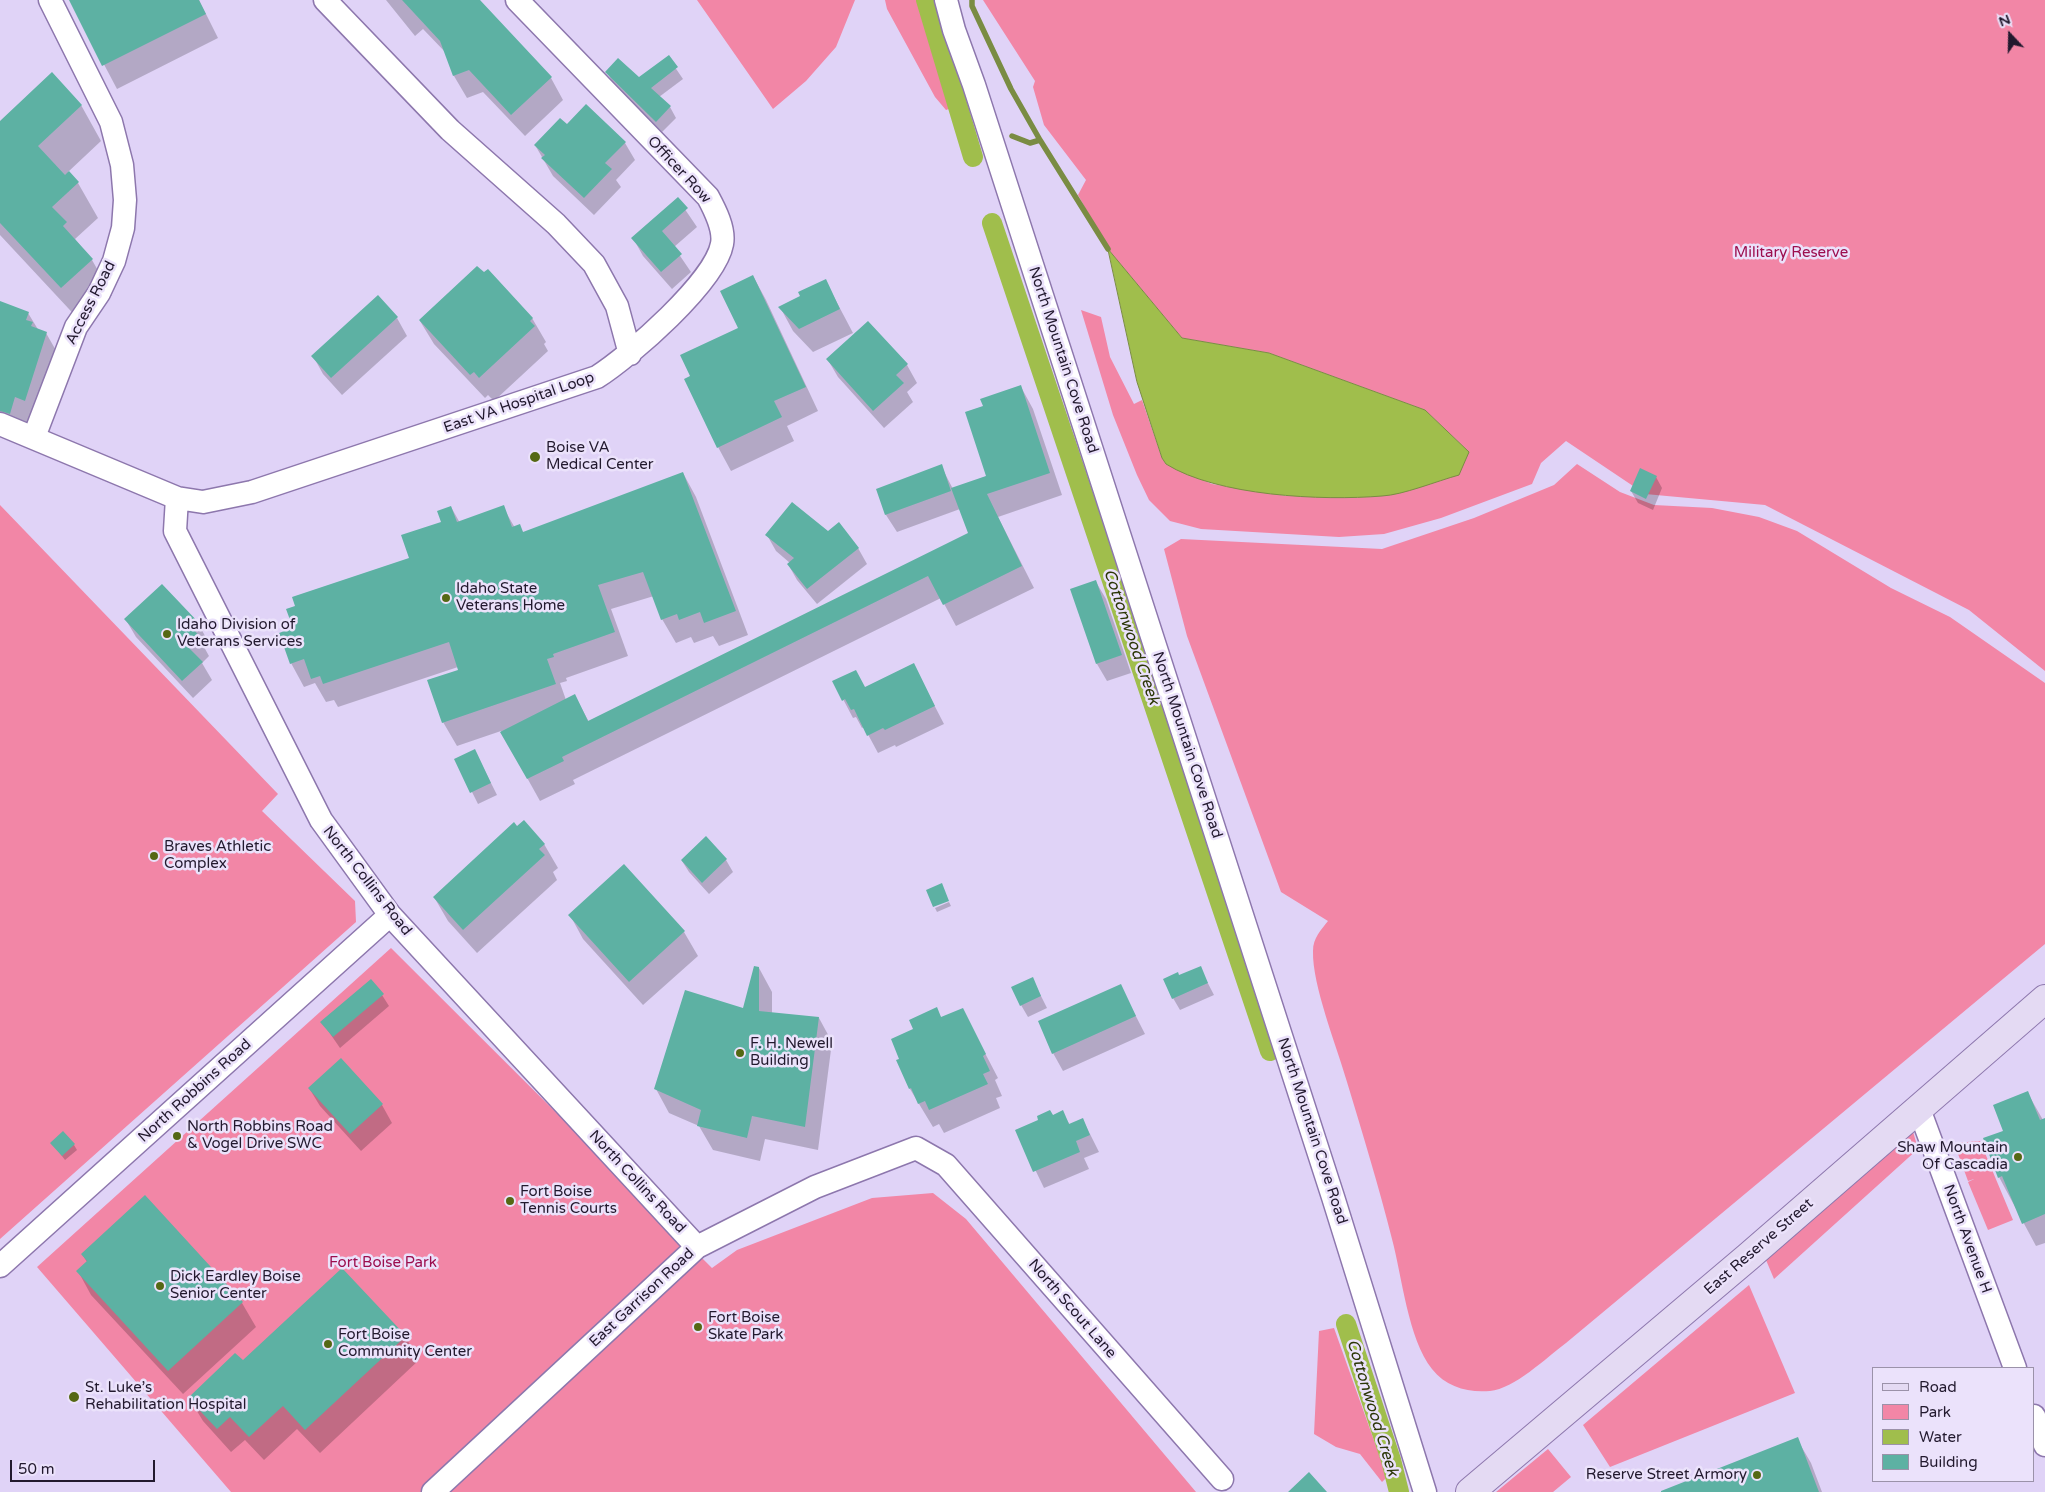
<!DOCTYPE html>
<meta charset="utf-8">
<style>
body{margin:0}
#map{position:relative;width:2045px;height:1492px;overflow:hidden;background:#e0d3f7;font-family:"Varela Round",sans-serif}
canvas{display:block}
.legend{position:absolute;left:1872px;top:1367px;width:162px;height:115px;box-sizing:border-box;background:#ebe2fb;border:1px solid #9b92a9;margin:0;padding:6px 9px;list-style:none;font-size:15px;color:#22192e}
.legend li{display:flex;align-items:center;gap:10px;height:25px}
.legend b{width:25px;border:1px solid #9b92a9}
.north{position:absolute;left:1985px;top:10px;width:50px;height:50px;-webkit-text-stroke:4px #ebe2fb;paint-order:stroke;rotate:339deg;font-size:14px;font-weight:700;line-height:20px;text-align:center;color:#22192e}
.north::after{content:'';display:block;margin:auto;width:18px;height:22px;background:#22192e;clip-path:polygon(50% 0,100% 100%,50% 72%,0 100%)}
.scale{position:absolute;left:10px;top:1460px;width:145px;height:22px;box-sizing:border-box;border:2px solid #22192e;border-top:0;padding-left:6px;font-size:15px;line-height:18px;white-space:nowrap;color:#22192e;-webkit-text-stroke:4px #ebe2fb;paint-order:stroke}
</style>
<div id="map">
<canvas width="2045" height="1492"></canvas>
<ul class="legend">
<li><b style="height:6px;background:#e4daf3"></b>Road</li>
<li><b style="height:14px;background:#f286a6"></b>Park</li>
<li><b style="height:14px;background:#a0be4c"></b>Water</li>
<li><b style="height:14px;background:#5db1a3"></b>Building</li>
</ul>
<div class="north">N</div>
<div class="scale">50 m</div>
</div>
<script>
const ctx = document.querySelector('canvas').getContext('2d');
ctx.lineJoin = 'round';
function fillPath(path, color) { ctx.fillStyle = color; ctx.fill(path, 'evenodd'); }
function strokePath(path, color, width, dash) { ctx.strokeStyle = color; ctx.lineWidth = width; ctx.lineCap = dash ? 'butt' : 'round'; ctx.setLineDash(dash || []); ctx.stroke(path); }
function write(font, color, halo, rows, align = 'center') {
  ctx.font = font + ' "Varela Round",sans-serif'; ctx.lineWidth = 5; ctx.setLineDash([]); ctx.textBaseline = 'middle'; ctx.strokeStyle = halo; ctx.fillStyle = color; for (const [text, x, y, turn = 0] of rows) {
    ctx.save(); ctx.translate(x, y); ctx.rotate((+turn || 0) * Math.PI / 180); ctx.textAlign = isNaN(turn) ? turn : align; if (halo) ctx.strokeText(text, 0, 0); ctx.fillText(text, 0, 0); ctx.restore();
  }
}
fillPath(new Path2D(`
 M 697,0 L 855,0 L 836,47 L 806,81 L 773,109 Z
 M 885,0 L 923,0 L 957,106 L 946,110 L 935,97 L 887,9 Z
 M 983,0 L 2045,0 L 2045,671 L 1969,610 L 1765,505 L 1645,494 L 1566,441 L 1541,463 L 1532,484 L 1441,518 L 1384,534 L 1339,537 L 1201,529 L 1170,521 L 1149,500 L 1137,475 L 1113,415 L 1081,310 L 1101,317 L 1110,357 L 1134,404 L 1142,400 L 1162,458 L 1166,464 L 1212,484 L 1287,496 L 1469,452 L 1425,410 L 1269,353 L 1182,338 L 1108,249 L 1078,195 L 1086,180 L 1044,125 L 1033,87 L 1035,81 Z
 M 1577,464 L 1620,492 L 1654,505 L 1712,508 L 1759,517 L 1797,531 L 1891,588 L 1950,617 L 2045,683 L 2045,944 L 1566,1343 C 1546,1358 1514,1389 1490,1391 C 1468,1393 1446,1387 1432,1369 C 1408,1339 1402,1276 1392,1239 C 1379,1187 1363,1135 1347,1082 C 1337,1047 1312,985 1313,951 C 1313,938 1321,930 1328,921 L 1281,892 L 1187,636 L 1164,549 L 1181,539 L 1382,549 L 1474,518 L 1554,485 Z
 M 0,505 L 278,794 L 262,811 L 355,901 L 356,922 L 0,1239 Z
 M 391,948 L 712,1268 L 737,1250 L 872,1198 L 933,1193 L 966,1219 L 1196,1492 L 231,1492 L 37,1267 Z
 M 1912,1128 L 1918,1149 L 1774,1279 L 1766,1260 Z
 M 1980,1141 L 2013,1220 L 1988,1230 L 1968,1182 L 1974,1179 L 1968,1181 L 1954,1143 Z
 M 1749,1285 L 1795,1393 L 1610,1467 L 1583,1425 Z
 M 1334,1328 L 1387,1477 L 1382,1482 L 1360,1454 L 1336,1447 L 1314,1434 L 1319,1331 Z
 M 1548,1449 L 1571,1477 L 1553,1492 L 1496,1492 Z`), '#f286a6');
const water = new Path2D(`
 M 1108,249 L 1182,338 L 1269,353 L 1425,410 L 1469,452 L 1459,475 C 1437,481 1403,495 1382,496 C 1322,501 1217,496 1166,464 L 1162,458 L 1137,382 Z`);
fillPath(water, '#a0be4c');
strokePath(water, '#7a8c43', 1);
fillPath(new Path2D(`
 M 70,0 L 199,0 L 218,38 L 117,89 Z
 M 386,0 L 478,0 L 551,78 L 563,100 L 525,136 L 483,92 L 467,98 L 454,76 L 447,54 L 423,29 L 415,36 Z
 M 668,57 L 683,79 L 659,97 L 670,107 L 676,118 L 662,132 L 613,83 L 607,72 L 639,79 Z
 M 81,105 L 101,141 L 68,172 L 78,183 L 98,218 L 75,239 L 92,260 L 112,295 L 82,323 L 0,235 L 0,123 Z
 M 567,126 L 625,143 L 635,160 L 616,180 L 621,187 L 594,215 L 553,176 L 535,145 Z
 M 678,199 L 697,227 L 674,247 L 691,272 L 672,289 L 643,256 L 633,238 Z
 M 753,276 L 766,300 L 818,411 L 787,426 L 794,441 L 731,471 L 718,447 L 692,377 L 740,329 Z
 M 825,280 L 853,333 L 813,352 L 793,331 L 780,307 L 802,297 Z
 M 0,302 L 28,313 L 39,331 L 46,333 L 66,368 L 45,435 L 0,435 Z
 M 397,318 L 407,336 L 342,395 L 323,374 L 313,356 Z
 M 532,318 L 546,342 L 544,344 L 548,351 L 494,401 L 488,395 L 485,398 L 434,344 L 420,321 Z
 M 828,360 L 907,365 L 917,383 L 907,392 L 913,402 L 884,428 L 838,377 Z
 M 1021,387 L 1033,409 L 1062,495 L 998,517 L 1034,588 L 956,626 L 941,598 L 573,780 L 575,784 L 540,801 L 501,731 L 457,746 L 443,722 L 459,671 L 458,667 L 338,707 L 334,700 L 326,702 L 315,683 L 304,687 L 291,663 L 294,629 L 410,559 L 442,522 L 451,507 L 460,523 L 503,507 L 515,528 L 520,526 L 523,533 L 683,473 L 696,497 L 748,635 L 719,646 L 713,636 L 694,643 L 691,637 L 676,643 L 662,619 L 654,596 L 611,609 L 628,656 L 566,678 L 567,681 L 560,683 L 566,700 L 575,696 L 589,722 L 969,534 L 960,509 L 897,532 L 886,515 L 877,490 L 941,466 L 953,489 L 987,476 L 984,406 Z
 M 1656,477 L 1662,488 L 1653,510 L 1638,503 L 1631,491 Z
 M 828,533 L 858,548 L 867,564 L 817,604 L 797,580 L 788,564 L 790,563 L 776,551 L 767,535 Z
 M 1096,582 L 1106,599 L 1131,673 L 1107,681 L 1097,664 Z
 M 162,586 L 199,625 L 209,643 L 204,647 L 209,656 L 202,663 L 212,680 L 193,698 L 136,637 L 126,620 Z
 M 913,664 L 944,724 L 896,747 L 895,745 L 878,753 L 864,727 L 862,728 L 856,717 L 853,718 L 834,682 L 865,688 Z
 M 475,751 L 497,795 L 478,804 L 456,760 Z
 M 517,828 L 544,844 L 558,868 L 553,872 L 557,880 L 477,953 L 448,921 L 434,897 Z
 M 706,838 L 726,860 L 733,872 L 709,894 L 689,872 L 682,861 Z
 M 949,902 L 951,906 L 937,912 L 935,908 Z
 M 570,915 L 684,932 L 698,956 L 643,1005 L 583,939 Z
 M 759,968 L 772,992 L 772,1014 L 819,1018 L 832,1042 L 818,1150 L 765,1139 L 760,1161 L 713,1150 L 699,1126 L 669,1113 L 656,1089 L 744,1009 Z
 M 1200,968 L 1214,995 L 1180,1010 L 1173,998 L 1179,977 Z
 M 1032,978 L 1047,1008 L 1028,1017 L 1021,1005 Z
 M 1120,985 L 1145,1034 L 1063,1071 L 1053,1053 Z
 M 382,995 L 389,1006 L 340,1048 L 322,1022 Z
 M 936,1009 L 942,1019 L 962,1009 L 998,1078 L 995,1080 L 1002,1096 L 996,1098 L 1000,1108 L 944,1133 L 939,1124 L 933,1127 L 910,1089 L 898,1061 L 901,1059 L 914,1030 Z
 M 341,1060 L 382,1105 L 392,1123 L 361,1151 L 320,1106 L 309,1088 Z
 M 2027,1092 L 2043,1120 L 2045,1120 L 2045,1243 L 2036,1246 L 1999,1177 L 1984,1139 L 2004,1131 Z
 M 1062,1112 L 1070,1125 L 1083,1120 L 1099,1152 L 1084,1158 L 1089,1169 L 1044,1188 L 1016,1130 Z
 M 52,1143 L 74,1145 L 77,1150 L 65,1160 Z
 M 145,1197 L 242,1303 L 256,1327 L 183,1394 L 91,1295 L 78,1271 L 87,1262 L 82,1254 Z
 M 405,1336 L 419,1360 L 320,1453 L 297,1429 L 264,1460 L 245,1440 L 231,1452 L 203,1421 L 189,1398 L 243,1362 Z
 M 1797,1439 L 1811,1463 L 1822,1492 L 1662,1492 Z`), '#0003');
strokePath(new Path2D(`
 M 972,0 L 972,6 L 1011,89 L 1040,140
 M 1012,136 L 1030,143 L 1040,140 L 1108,249`), '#7a8c43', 5.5);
strokePath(new Path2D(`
 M 926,0 L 973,157
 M 992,223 L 1270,1051
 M 1346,1324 L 1391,1460 L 1399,1492`), '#a0be4c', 20);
fillPath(new Path2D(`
 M 69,0 L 199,0 L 206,14 L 102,66 Z
 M 402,0 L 480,0 L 552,77 L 511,115 L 469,70 L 453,76 L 440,41 Z
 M 669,55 L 678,67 L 651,88 L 671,106 L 656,122 L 605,72 L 618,58 L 639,77 Z
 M 52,72 L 82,105 L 38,146 L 65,175 L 69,171 L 79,182 L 52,207 L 67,222 L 63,226 L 93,259 L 61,288 L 0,223 L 0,121 Z
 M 586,104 L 626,142 L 605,163 L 612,169 L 584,198 L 541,158 L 545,155 L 534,145 L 560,118 L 567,124 Z
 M 678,197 L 688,208 L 662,231 L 682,254 L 661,272 L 631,238 Z
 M 477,266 L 484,272 L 488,269 L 533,318 L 530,321 L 535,326 L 479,378 L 474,372 L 470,375 L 419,320 Z
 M 753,275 L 806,387 L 774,401 L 782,417 L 717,448 L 684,379 L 690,376 L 680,355 L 738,328 L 720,291 Z
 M 826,279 L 840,309 L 799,329 L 778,307 L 800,296 L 798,292 Z
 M 378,295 L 398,317 L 331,378 L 311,356 Z
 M 0,301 L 29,312 L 26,320 L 33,322 L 31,326 L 47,332 L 25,401 L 15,397 L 10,414 L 0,411 Z
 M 868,321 L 908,364 L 896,375 L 904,383 L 873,411 L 826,359 Z
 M 1021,385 L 1050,473 L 987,494 L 1022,566 L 943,605 L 928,576 L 562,757 L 564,761 L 527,779 L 500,732 L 575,694 L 588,721 L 968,533 L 951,488 L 986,476 L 965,412 L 983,406 L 980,399 Z
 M 942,464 L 951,491 L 885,515 L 876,489 Z
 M 1640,468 L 1657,476 L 1646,499 L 1630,491 Z
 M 683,472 L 736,611 L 704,623 L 700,612 L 679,620 L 677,614 L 661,620 L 643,572 L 598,585 L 615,632 L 553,654 L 554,657 L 547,659 L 556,684 L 442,723 L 427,680 L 458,670 L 449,642 L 323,684 L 320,676 L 311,679 L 304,659 L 290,664 L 279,633 L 293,628 L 286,609 L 295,606 L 292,597 L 409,558 L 401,535 L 441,522 L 437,511 L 451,506 L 457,522 L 504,505 L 512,527 L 520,524 L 523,532 Z
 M 792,502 L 828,531 L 839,522 L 859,548 L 807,589 L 787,564 L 794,558 L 765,535 Z
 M 1096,580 L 1122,655 L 1096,664 L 1070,589 Z
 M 162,584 L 200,624 L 194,630 L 200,637 L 189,648 L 203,662 L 182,681 L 124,619 Z
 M 914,663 L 935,706 L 885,730 L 883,728 L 867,736 L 854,709 L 851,710 L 845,699 L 842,701 L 832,681 L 856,670 L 865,687 Z
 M 475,749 L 491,783 L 470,793 L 454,759 Z
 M 524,820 L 545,844 L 539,849 L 545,855 L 463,930 L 433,897 L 514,822 L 517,826 Z
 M 706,836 L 727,859 L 702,883 L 681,860 Z
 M 624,864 L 685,931 L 629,982 L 568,915 Z
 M 942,883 L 949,901 L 933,907 L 926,890 Z
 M 754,966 L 759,967 L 759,1011 L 819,1017 L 805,1127 L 752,1116 L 747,1138 L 697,1126 L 701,1110 L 654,1089 L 685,990 L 743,1008 Z
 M 1201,966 L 1208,983 L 1172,999 L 1163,979 L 1178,972 L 1179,975 Z
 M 1033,977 L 1041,996 L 1020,1006 L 1011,987 Z
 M 371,979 L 384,994 L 333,1037 L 320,1022 Z
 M 1121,984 L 1136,1016 L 1052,1054 L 1038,1021 Z
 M 937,1007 L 941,1017 L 963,1008 L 986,1054 L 983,1056 L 990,1071 L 983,1074 L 988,1084 L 929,1110 L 925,1101 L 918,1104 L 911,1088 L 909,1089 L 896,1060 L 899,1059 L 891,1039 L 913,1029 L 909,1020 Z
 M 341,1058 L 383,1104 L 350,1134 L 308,1088 Z
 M 2028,1091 L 2040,1120 L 2045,1118 L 2045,1214 L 2022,1224 L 2002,1176 L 1998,1178 L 1983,1138 L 2003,1131 L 1993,1105 Z
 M 1050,1110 L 1053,1115 L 1063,1110 L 1069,1124 L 1083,1118 L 1090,1135 L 1076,1141 L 1080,1152 L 1033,1172 L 1015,1130 L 1038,1120 L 1037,1116 Z
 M 63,1131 L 75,1144 L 62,1156 L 50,1143 Z
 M 145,1195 L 243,1302 L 168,1371 L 76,1271 L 87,1261 L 81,1254 Z
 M 342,1268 L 406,1336 L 305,1430 L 283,1406 L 249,1437 L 230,1417 L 217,1429 L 188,1398 L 235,1353 L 243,1360 Z
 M 1798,1437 L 1819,1492 L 1661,1492 L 1661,1491 Z
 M 1309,1472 L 1327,1492 L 1288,1492 Z`), '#5db1a3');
const street = new Path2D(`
 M 325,0 L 450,130 L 556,224 L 594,264 L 617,306 L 630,354
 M 946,0 L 954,30 L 974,85 L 1333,1197 L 1425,1492
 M 0,424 L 177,498 L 203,502 L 252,492 L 597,377 C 630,356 715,282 722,244 C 725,229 715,210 708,197 L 517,0
 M 34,437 L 76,327 L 99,293 L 114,261 L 123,228 L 125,200 L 122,165 L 111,122 L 50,0
 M 177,498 L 175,531 L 321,820 L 390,915 L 697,1247
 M 1919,1109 L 2015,1368
 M 0,1266 L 390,915
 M 2034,1416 L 2045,1445
 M 433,1492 L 697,1247 L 815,1187 L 916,1148 L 946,1165 L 1222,1479`);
const secondary = new Path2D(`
 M 1470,1492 L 1748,1257 L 2045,999`);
strokePath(street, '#8d77ad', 25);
strokePath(secondary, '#8d77ad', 30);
strokePath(street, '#fff', 22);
strokePath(secondary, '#e4daf3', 28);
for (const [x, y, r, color] of [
 [535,457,6,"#556814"],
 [446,598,5,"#556814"],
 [167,634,5,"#556814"],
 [154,856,5,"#556814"],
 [740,1053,5,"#556814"],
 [177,1136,5,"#556814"],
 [2018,1157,5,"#556814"],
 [510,1201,5,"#556814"],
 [160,1286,5,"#556814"],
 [698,1327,5,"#556814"],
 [328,1344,5,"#556814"],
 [74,1397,6,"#556814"],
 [1757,1475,5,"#556814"]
]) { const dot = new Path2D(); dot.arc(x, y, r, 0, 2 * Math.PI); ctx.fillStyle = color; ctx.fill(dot); strokePath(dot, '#ebe2fb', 2); }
write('15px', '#22192e', '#ebe2fb', [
 ["Officer Row",679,170,47],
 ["Access Road",91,303,-63],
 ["North Mountain Cove Road",1063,360,72],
 ["East VA Hospital Loop",519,403,-19],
 ["North Mountain Cove Road",1187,745,72],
 ["North Collins Road",367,881,52],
 ["North Robbins Road",195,1091,-42],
 ["North Mountain Cove Road",1312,1131,72],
 ["North Collins Road",637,1182,47],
 ["North Avenue H",1967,1239,70],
 ["East Reserve Street",1759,1247,-41],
 ["East Garrison Road",642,1298,-43],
 ["North Scout Lane",1072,1309,49]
]);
write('15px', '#9c0e4e', '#ebe2fb', [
 ["Military Reserve",1791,253],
 ["Fort Boise Park",383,1263]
]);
write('15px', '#22192e', '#ebe2fb', [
 ["Boise VA",546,448],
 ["Medical Center",546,465],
 ["Idaho State",456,589],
 ["Veterans Home",456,606],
 ["Idaho Division of",177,625],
 ["Veterans Services",177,642],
 ["Braves Athletic",164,847],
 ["Complex",164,864],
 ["F. H. Newell",750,1044],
 ["Building",750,1061],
 ["North Robbins Road",187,1127],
 ["& Vogel Drive SWC",187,1144],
 ["Shaw Mountain",2008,1148,"right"],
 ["Of Cascadia",2008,1165,"right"],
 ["Fort Boise",520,1192],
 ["Tennis Courts",520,1209],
 ["Dick Eardley Boise",170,1277],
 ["Senior Center",170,1294],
 ["Fort Boise",708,1318],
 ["Skate Park",708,1335],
 ["Fort Boise",338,1335],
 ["Community Center",338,1352],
 ["St. Luke’s",85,1388],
 ["Rehabilitation Hospital",85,1405],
 ["Reserve Street Armory",1747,1475,"right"]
], 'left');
write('italic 16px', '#2b3606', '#ebe2fb', [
 ["Cottonwood Creek",1131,637,71],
 ["Cottonwood Creek",1372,1408,73]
]);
</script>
